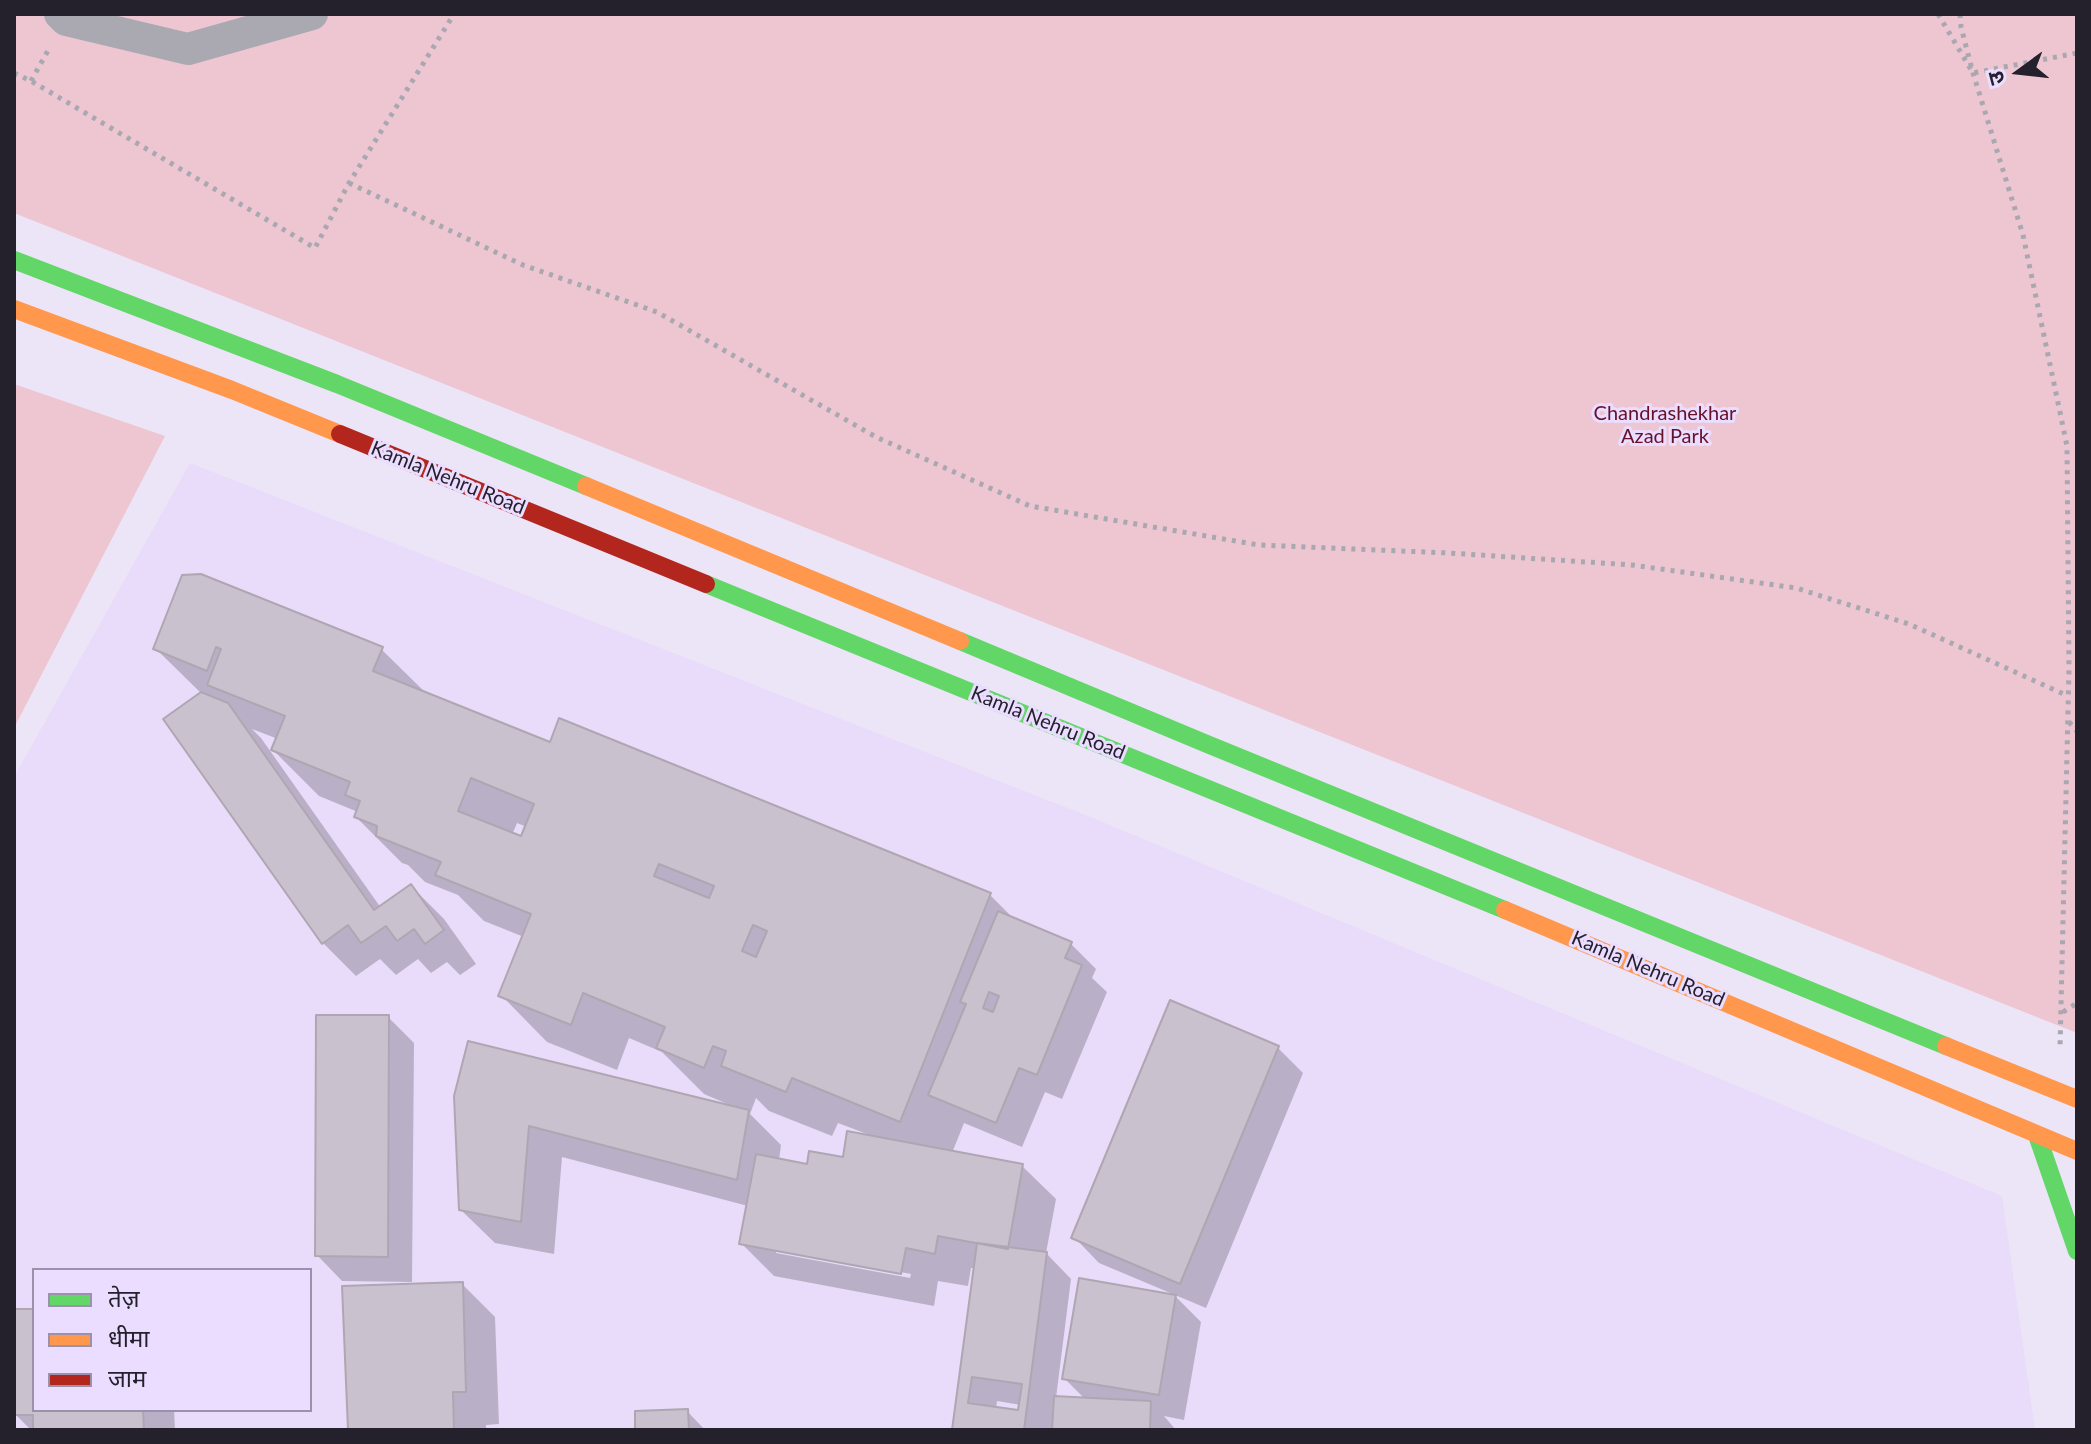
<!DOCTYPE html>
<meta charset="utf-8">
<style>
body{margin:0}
#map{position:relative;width:2091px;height:1444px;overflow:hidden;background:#ece5f7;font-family:Lato,"Noto Sans Devanagari",sans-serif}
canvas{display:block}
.frame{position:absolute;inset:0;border:16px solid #24202c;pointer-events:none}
.legend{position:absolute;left:32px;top:1268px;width:280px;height:144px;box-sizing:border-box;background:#eaddff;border:2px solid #9b91ab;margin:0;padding:10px 14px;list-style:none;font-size:24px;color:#24202c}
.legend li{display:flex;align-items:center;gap:16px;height:40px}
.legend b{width:40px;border:2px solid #9b91ab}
.north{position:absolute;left:1979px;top:32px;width:80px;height:80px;-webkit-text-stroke:6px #eaddff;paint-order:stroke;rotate:255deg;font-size:22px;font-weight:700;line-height:32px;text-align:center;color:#24202c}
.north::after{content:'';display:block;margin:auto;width:28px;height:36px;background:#24202c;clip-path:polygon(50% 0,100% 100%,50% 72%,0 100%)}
</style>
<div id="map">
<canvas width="2091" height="1444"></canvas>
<div class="frame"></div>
<ul class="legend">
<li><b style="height:10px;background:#63d668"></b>तेज़</li>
<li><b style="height:10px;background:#ff974d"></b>धीमा</li>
<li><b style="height:10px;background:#b3261e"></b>जाम</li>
</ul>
<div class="north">उ</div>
</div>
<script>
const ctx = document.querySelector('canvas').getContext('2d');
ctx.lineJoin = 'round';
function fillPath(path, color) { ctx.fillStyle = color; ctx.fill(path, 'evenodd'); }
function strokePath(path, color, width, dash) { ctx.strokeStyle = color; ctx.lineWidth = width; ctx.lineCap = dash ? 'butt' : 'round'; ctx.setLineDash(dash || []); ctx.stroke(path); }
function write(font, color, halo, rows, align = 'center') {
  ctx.font = font + ' Lato,sans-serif'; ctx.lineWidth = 6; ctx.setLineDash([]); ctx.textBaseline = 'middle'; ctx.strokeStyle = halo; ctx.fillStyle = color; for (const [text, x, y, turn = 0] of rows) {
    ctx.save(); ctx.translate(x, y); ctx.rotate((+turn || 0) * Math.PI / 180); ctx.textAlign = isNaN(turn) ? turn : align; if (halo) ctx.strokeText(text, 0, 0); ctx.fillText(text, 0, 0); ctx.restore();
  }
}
fillPath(new Path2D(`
 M 190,463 L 1088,816 L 2002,1196 L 2035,1430 L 14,1430 L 14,777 ZM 34,1270 L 310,1270 L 310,1410 L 34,1410 Z`), '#e8dcfa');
fillPath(new Path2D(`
 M 14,14 L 2077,14 L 2077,1033 L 14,213 Z
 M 14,384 L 165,436 L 14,728 Z`), '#edc6d2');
fillPath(new Path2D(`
 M 183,577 L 381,649 L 428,695 L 551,745 L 990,895 L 1016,921 L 1071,944 L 1096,969 L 1092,978 L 1107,992 L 1062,1099 L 1045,1092 L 1022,1147 L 964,1123 L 952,1153 L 1022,1166 L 1056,1199 L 1046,1253 L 1071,1279 L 1056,1398 L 1085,1399 L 1064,1378 L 1174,1295 L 1201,1322 L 1184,1420 L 1164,1416 L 1176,1430 L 954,1430 L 975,1268 L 971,1268 L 968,1286 L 938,1281 L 934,1306 L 774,1276 L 741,1243 L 748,1206 L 562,1157 L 554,1254 L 495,1243 L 461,1210 L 456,1097 L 732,1108 L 732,1106 L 704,1094 L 662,1052 L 629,1038 L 617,1070 L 547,1042 L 501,995 L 524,937 L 484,921 L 458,895 L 425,882 L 408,865 L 402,863 L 356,817 L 358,812 L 319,796 L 273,750 L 278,739 L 252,729 L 261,738 L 381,908 L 411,886 L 444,919 L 476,964 L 460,975 L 447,962 L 431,973 L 418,959 L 396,975 L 380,959 L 356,976 L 323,943 L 202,694 L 155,648 ZM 517,823 L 527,827 L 522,839 L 512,835 ZM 756,1098 L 769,1111 L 832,1136 L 838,1123 L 867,1134 L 866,1136 L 844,1160 L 808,1166 L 779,1160 L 781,1145 L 750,1114 ZM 776,1249 L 911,1274 L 910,1278 L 776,1253 ZM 997,1401 L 1021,1405 L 1020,1412 L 996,1409 Z
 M 388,1017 L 414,1043 L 412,1282 L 342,1281 L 317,1255 Z
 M 1278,1048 L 1303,1073 L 1206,1308 L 1099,1263 L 1074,1237 Z
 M 462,1284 L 495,1317 L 499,1424 L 486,1425 L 486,1430 L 350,1430 Z
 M 14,1311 L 34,1311 L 34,1410 L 174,1410 L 175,1430 L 31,1430 L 15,1414 Z
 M 687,1411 L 705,1430 L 637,1430 Z`), '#0003');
const building = new Path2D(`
 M 201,574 L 383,647 L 373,671 L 550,742 L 559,718 L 991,893 L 900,1122 L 792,1078 L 786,1092 L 721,1066 L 726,1051 L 713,1046 L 704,1068 L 656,1048 L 665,1027 L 583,993 L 571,1025 L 498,996 L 531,914 L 435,875 L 441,862 L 376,836 L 377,826 L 354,817 L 360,801 L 345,795 L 350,782 L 271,750 L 285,716 L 207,685 L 221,649 L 216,647 L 207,671 L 153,649 L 182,575 ZM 471,778 L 534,804 L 521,836 L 458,811 ZM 659,864 L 714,886 L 709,898 L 654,876 ZM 753,925 L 767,931 L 756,957 L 742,951 Z
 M 201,692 L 228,703 L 374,910 L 411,884 L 444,930 L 425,944 L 414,929 L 397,941 L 386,926 L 361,943 L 348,925 L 322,944 L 163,719 Z
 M 998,911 L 1072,942 L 1065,958 L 1082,965 L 1037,1075 L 1019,1068 L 996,1123 L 928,1095 L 966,1004 L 960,1002 ZM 989,992 L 999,996 L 993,1012 L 983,1008 Z
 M 1170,1000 L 1279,1046 L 1180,1284 L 1071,1238 Z
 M 316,1015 L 389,1015 L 388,1257 L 315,1256 Z
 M 468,1041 L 749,1110 L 737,1180 L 529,1126 L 521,1222 L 459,1210 L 454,1096 Z
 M 847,1131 L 1023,1164 L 1008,1249 L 938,1236 L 935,1254 L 906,1248 L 901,1274 L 739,1244 L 756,1154 L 807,1164 L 809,1151 L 843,1157 Z
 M 977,1243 L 1047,1252 L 1024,1430 L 952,1430 ZM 972,1377 L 1022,1384 L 1018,1410 L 968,1403 Z
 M 1079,1278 L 1176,1295 L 1159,1395 L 1062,1379 Z
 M 463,1282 L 466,1392 L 453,1392 L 454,1430 L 348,1430 L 342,1286 Z
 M 14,1309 L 34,1309 L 34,1410 L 143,1410 L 144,1430 L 33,1430 L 33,1415 L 14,1415 Z
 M 1054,1396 L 1151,1401 L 1150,1430 L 1052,1430 Z
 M 688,1409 L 689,1430 L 635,1430 L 635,1411 Z`);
fillPath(building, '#cac1ce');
strokePath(building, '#b0a6b2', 2);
strokePath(new Path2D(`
 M 1938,14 L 1973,73 L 2077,53
 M 1960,14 L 1961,27 L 1973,73 L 2023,235 L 2067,446 L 2069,669 L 2060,1048
 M 14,73 L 31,81 L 315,248 L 349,183 L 454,14
 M 31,81 L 50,47
 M 349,183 L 523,265 L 657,312 L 876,437 L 1030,506 L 1259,545 L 1449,553 L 1632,565 L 1796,588 L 1909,624 L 2068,696
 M 2069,722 L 2077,731
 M 2063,1012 L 2077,1003`), '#a9a7b0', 5, [4, 6]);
strokePath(new Path2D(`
 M 60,14 L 66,20 L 188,49 L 312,14`), '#aaa9b1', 32);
strokePath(new Path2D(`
 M 14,260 L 337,384 L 586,486
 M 706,584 L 1505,910
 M 960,641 L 1207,744 L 1946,1046
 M 2037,1135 L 2077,1251`), '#63d668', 18);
strokePath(new Path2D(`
 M 14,309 L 232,390 L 340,434
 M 586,486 L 960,641
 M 1505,910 L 2077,1151
 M 1946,1046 L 2077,1099`), '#ff974d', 18);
strokePath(new Path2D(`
 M 340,434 L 706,584`), '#b3261e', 18);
write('20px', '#671127', '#eaddff', [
 ["Chandrashekhar",1665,414],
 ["Azad Park",1665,437]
]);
write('20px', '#24202c', '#eaddff', [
 ["Kamla Nehru Road",448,478,22],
 ["Kamla Nehru Road",1048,723,22],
 ["Kamla Nehru Road",1648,969,23]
]);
</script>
